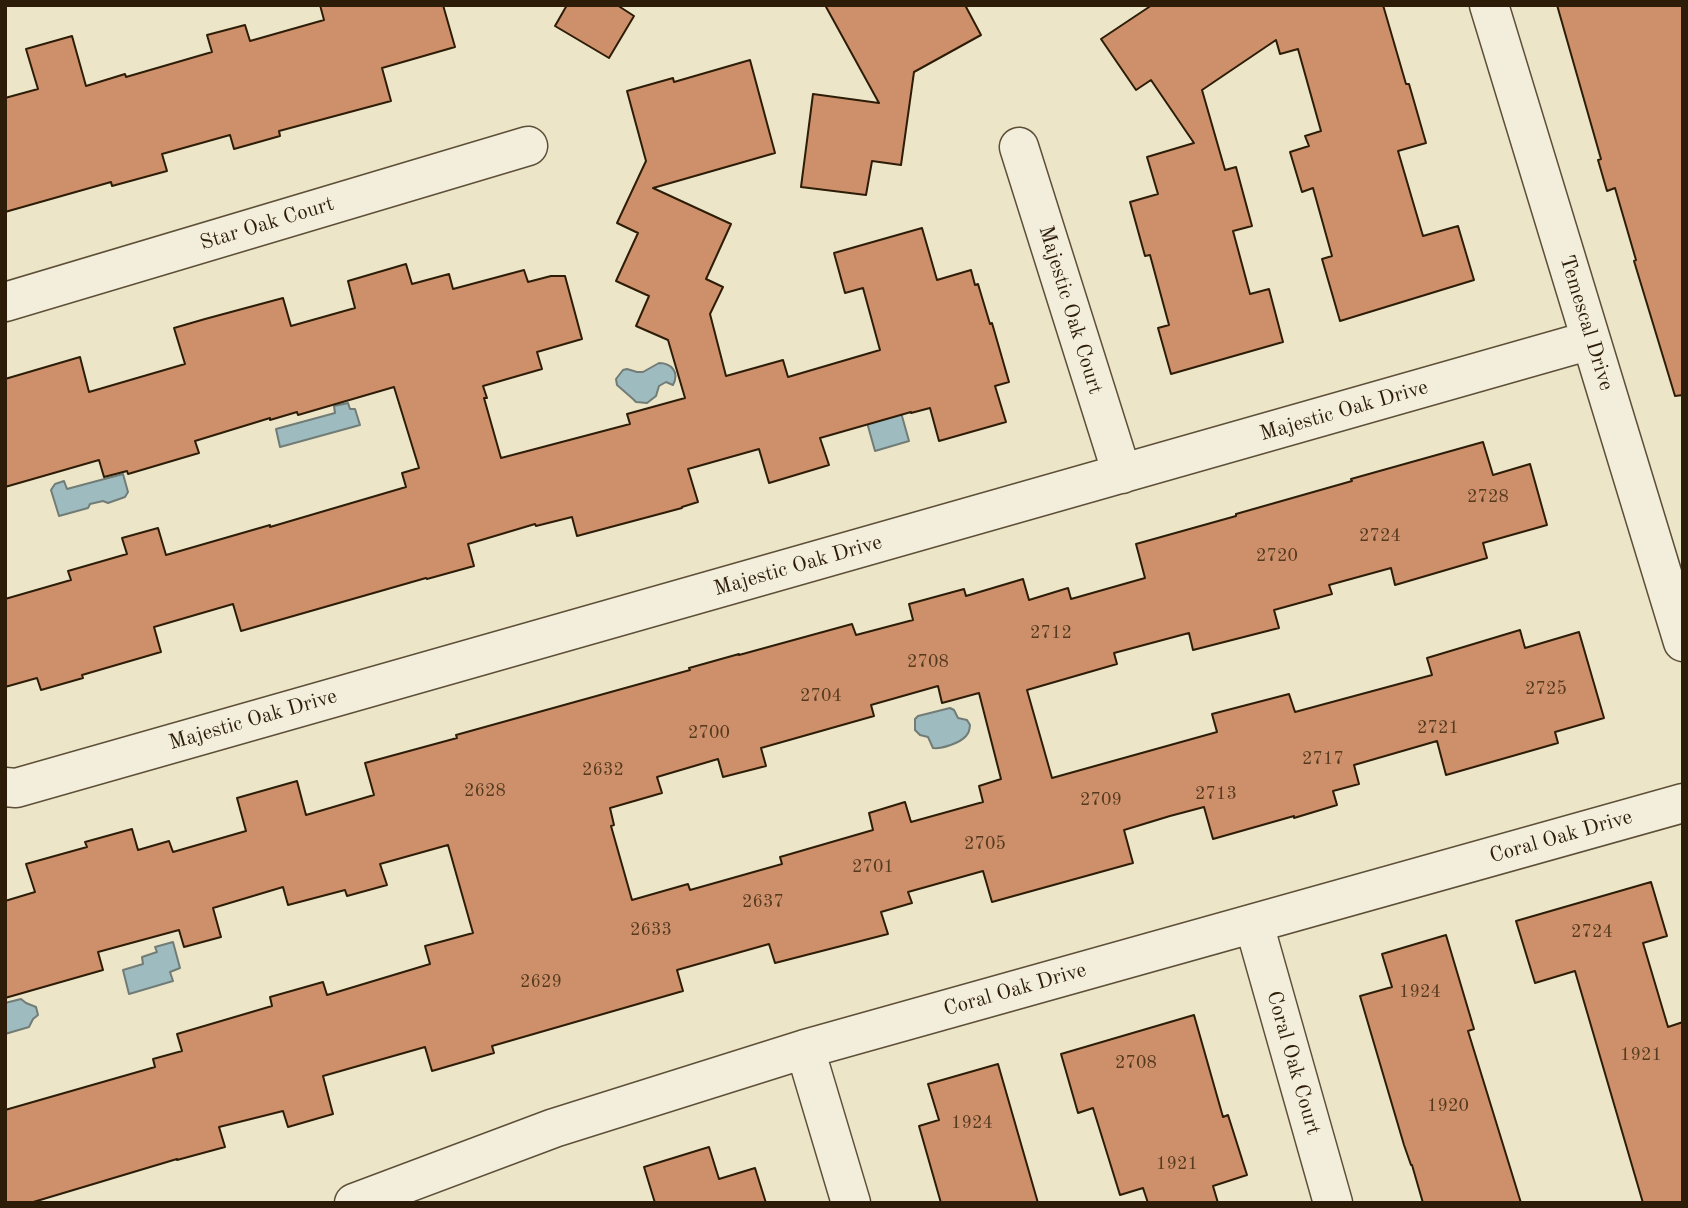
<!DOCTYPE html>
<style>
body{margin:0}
#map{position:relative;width:1688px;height:1208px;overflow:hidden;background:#ede5c7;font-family:"Old Standard TT",serif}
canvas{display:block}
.frame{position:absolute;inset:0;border:7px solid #2d1d08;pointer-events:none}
</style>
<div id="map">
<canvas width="1688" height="1208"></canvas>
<div class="frame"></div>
</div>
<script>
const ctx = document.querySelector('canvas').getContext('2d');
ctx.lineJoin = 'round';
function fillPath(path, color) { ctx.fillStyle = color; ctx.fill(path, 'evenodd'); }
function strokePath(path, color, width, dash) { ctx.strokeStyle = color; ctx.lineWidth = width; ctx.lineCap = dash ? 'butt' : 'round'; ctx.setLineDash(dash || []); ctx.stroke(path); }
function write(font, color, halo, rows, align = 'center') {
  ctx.font = font + ' "Old Standard TT",serif'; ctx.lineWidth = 6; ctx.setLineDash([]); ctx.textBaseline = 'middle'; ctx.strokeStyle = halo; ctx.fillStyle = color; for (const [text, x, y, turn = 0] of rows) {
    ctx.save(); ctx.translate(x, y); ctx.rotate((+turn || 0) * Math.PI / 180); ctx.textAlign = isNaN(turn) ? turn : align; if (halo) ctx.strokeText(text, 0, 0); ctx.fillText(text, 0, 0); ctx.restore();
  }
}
const water = new Path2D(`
 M 659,363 C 671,363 680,372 673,385 L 666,382 L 659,386 L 656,396 L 647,403 L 636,402 L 633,399 L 617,385 L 616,379 L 623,370 L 627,369 L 637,372 L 643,372 Z
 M 889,370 L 909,441 L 875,451 L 855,380 Z
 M 348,403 L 350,409 L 355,409 L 360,425 L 280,447 L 276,429 L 335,413 L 334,406 Z
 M 123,474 L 128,492 L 125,497 L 108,503 L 103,501 L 90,504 L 88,508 L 59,516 L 51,490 L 55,484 L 64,481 L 67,489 Z
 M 950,708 L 954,710 L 958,718 L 967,720 L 970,725 C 969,731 970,732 966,736 C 960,743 942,749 933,748 L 928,737 L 920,735 L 915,730 L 915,719 L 918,716 Z
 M 173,942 L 180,968 L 170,972 L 173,981 L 129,994 L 123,970 L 143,964 L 142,957 L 157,952 L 155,947 Z
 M 21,999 L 26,1003 L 36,1007 L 38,1015 L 33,1019 L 29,1027 L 5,1034 L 5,1003 Z`);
fillPath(water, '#9ebcc0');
strokePath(water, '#717c76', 2);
const building = new Path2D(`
 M 320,5 L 443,5 L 455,47 L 382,68 L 391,101 L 279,131 L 280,136 L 234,149 L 230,135 L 162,154 L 167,171 L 112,186 L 111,182 L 5,212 L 5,98 L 38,89 L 26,49 L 72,36 L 86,86 L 125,74 L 126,77 L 212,52 L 207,35 L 245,25 L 250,41 L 324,20 Z
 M 567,5 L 617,5 L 634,16 L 609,58 L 555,26 Z
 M 825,5 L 965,5 L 981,35 L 914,72 L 901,165 L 872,161 L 866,195 L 801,187 L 813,94 L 879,103 Z
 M 1152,5 L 1383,5 L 1406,84 L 1409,84 L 1426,143 L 1398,151 L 1423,236 L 1458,226 L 1474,280 L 1340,321 L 1322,259 L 1332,256 L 1313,188 L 1302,192 L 1290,152 L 1309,146 L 1305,136 L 1321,131 L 1298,49 L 1280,54 L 1276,40 L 1202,90 L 1225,170 L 1236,167 L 1252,226 L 1233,231 L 1250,294 L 1269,289 L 1283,342 L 1171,374 L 1158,328 L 1169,325 L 1150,255 L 1145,256 L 1130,202 L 1158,194 L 1147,157 L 1194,143 L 1151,80 L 1136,90 L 1101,39 Z
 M 1557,5 L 1683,5 L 1683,395 L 1675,396 L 1634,261 L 1636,260 L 1615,188 L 1607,191 L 1598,160 L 1601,159 Z
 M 750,60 L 775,153 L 653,188 L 731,224 L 706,279 L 723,287 L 710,314 L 726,376 L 783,360 L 788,377 L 880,350 L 863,288 L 845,293 L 834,253 L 922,228 L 937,280 L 971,270 L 975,285 L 978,284 L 990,324 L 992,323 L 1009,382 L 995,386 L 1006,422 L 939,441 L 930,408 L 911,413 L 911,412 L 820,438 L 829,465 L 769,483 L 759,449 L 688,469 L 698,502 L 682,507 L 682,508 L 577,536 L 572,517 L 536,526 L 535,524 L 468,544 L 474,566 L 427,579 L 426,578 L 241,631 L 233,604 L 154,627 L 161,652 L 82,675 L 83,678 L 41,690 L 37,678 L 5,687 L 5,599 L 71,580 L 68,571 L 127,554 L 122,538 L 158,528 L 166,555 L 270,525 L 270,527 L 406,487 L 402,473 L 419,468 L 394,387 L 298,415 L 297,412 L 270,420 L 270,418 L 195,441 L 199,453 L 128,474 L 127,471 L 104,477 L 99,460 L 5,487 L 5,379 L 80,357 L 89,392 L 185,364 L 174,328 L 205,319 L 283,298 L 291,326 L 355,308 L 348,281 L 406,264 L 412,284 L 449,274 L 453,289 L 524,270 L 528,282 L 551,276 L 565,276 L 582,339 L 537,352 L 542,369 L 483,386 L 487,398 L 484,398 L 501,458 L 630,424 L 627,414 L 685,398 L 668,340 L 636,326 L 649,296 L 616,281 L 638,233 L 617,223 L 646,161 L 627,91 L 673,78 L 674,82 Z
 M 1483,442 L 1493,475 L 1530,464 L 1547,525 L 1483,543 L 1487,558 L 1395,585 L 1391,568 L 1329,585 L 1332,594 L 1274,610 L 1279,628 L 1193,650 L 1189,633 L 1114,653 L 1117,664 L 1027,690 L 1052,778 L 1217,732 L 1212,714 L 1289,694 L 1295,712 L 1432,675 L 1427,658 L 1520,630 L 1525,648 L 1579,632 L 1604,718 L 1555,732 L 1558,743 L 1446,775 L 1437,741 L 1354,765 L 1359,784 L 1333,791 L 1337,805 L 1294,818 L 1294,816 L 1213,839 L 1204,807 L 1170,816 L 1124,830 L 1133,863 L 992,902 L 983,871 L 908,892 L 912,903 L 881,912 L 888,934 L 775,963 L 769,944 L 677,970 L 683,991 L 492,1046 L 494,1053 L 432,1071 L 425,1047 L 323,1076 L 333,1114 L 288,1127 L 283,1111 L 219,1127 L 225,1147 L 177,1160 L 177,1159 L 30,1203 L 5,1203 L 5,1110 L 155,1067 L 153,1059 L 182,1051 L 177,1034 L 272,1006 L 270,997 L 323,982 L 327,995 L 430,964 L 425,946 L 473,933 L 448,845 L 380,864 L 387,885 L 347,896 L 345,890 L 288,905 L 283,887 L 213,908 L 221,937 L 184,947 L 179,930 L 98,952 L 103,970 L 5,998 L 5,901 L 35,892 L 26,864 L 87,847 L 85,842 L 132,829 L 138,850 L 169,841 L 173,852 L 246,831 L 237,798 L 297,781 L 306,815 L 374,795 L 365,763 L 457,738 L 456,735 L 690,670 L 689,668 L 739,654 L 739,655 L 852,624 L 856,635 L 913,620 L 909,604 L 964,589 L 966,596 L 1023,579 L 1029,600 L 1068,588 L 1071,599 L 1145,578 L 1136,544 L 1236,516 L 1236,514 L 1352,481 L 1351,479 ZM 938,686 L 942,703 L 979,693 L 1001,779 L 979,786 L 983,802 L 911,822 L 905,802 L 869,813 L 873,830 L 780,857 L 782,864 L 690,890 L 688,884 L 632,900 L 611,826 L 614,825 L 610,808 L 662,793 L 657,777 L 718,759 L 723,777 L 766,766 L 761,748 L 874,716 L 871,705 Z
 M 1651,882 L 1667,936 L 1643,943 L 1668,1027 L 1683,1022 L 1683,1203 L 1643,1203 L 1575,971 L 1535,983 L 1516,921 Z
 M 1446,935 L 1474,1029 L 1468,1031 L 1521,1203 L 1423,1203 L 1412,1165 L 1411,1165 L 1404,1145 L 1360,996 L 1392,987 L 1382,954 Z
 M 1194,1015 L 1223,1117 L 1228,1115 L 1247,1175 L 1213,1186 L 1218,1203 L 1148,1203 L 1143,1188 L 1120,1195 L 1093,1108 L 1078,1113 L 1061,1054 Z
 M 998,1064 L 1038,1203 L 941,1203 L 919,1126 L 939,1120 L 928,1084 Z
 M 709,1147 L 719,1179 L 755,1168 L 766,1203 L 655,1203 L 644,1167 Z`);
fillPath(building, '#ce906a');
strokePath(building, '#2d1d08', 2);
const minor = new Path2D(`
 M 1489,5 L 1683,642
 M 1019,147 L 1122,474
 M 5,302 L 528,146
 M 5,787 L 16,788 L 1591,340
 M 1254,924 L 1333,1203
 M 805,1049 L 851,1203
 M 354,1203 L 554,1128 L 805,1049 L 1683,803`);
strokePath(minor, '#5d4f38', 41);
strokePath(minor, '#f3eedb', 38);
write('18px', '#553a20', null, [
 ["2728",1488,497],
 ["2724",1380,536],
 ["2720",1277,556],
 ["2712",1051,633],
 ["2708",928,662],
 ["2725",1546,689],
 ["2704",821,696],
 ["2721",1438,728],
 ["2700",709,733],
 ["2717",1323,759],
 ["2632",603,770],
 ["2628",485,791],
 ["2713",1216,794],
 ["2709",1101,800],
 ["2705",985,844],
 ["2701",873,867],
 ["2637",763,902],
 ["2633",651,930],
 ["2724",1592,932],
 ["2629",541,982],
 ["1924",1420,992],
 ["1921",1641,1055],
 ["2708",1136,1063],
 ["1920",1448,1106],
 ["1924",972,1123],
 ["1921",1177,1164]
]);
write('21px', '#2d1d08', '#f3eedb', [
 ["Star Oak Court",267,224,-17],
 ["Majestic Oak Court",1070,310,73],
 ["Temescal Drive",1586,323,73],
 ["Majestic Oak Drive",1344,411,-16],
 ["Majestic Oak Drive",798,566,-16],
 ["Majestic Oak Drive",253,720,-16],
 ["Coral Oak Drive",1561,837,-16],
 ["Coral Oak Drive",1015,990,-16],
 ["Coral Oak Court",1293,1063,74]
]);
</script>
